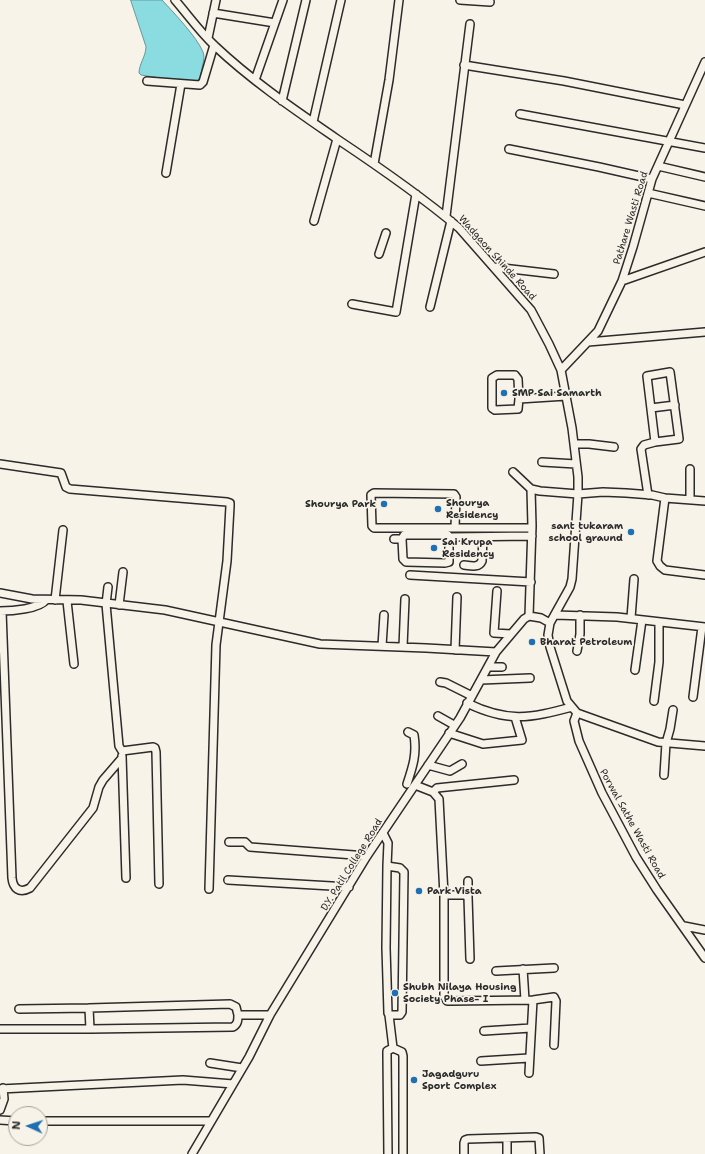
<!DOCTYPE html>
<style>
body{margin:0}
#map{position:relative;width:705px;height:1154px;overflow:hidden;background:#f7f3e8;font-family:"Shantell Sans",sans-serif}
canvas{display:block}
.north{position:absolute;left:8px;top:1106px;width:40px;height:40px;box-sizing:border-box;background:#f7f3e8;border:1px solid #a5a39c;border-radius:50%;rotate:273deg;font-size:11px;font-weight:700;line-height:16px;text-align:center;color:#2b2b2b}
.north::after{content:'';display:block;margin:auto;width:14px;height:18px;background:#1f6fb2;clip-path:polygon(50% 0,100% 100%,50% 72%,0 100%)}
</style>
<div id="map">
<canvas width="705" height="1154"></canvas>
<div class="north">N</div>
</div>
<script>
const ctx = document.querySelector('canvas').getContext('2d');
ctx.lineJoin = 'round';
function fillPath(path, color) { ctx.fillStyle = color; ctx.fill(path, 'evenodd'); }
function strokePath(path, color, width, dash) { ctx.strokeStyle = color; ctx.lineWidth = width; ctx.lineCap = dash ? 'butt' : 'round'; ctx.setLineDash(dash || []); ctx.stroke(path); }
function write(font, color, halo, rows, align = 'center') {
  ctx.font = font + ' "Shantell Sans",sans-serif'; ctx.lineWidth = 3.5; ctx.setLineDash([]); ctx.textBaseline = 'middle'; ctx.strokeStyle = halo; ctx.fillStyle = color; for (const [text, x, y, turn = 0] of rows) {
    ctx.save(); ctx.translate(x, y); ctx.rotate((+turn || 0) * Math.PI / 180); ctx.textAlign = isNaN(turn) ? turn : align; if (halo) ctx.strokeText(text, 0, 0); ctx.fillText(text, 0, 0); ctx.restore();
  }
}
const water = new Path2D(`
 M 131,0 L 162,0 C 173,12 197,37 203,52 C 205,57 203,63 202,68 C 201,73 201,78 196,82 L 178,81 L 141,75 L 139,73 C 139,64 146,56 146,47 Z`);
fillPath(water, '#8adce1');
strokePath(water, '#649598', 1);
const minor = new Path2D(`
 M 175,0 C 188,15 200,32 215,46 C 252,81 295,110 337,139 C 379,167 421,196 459,228 L 531,310 L 549,344 L 561,370 L 572,428 L 578,477 L 578,494 L 572,579 L 570,587 L 550,623 L 548,635 L 550,647 L 567,701 L 577,713 L 658,742 L 705,746
 M 460,0 L 490,2
 M 213,13 L 275,23
 M 208,38 L 216,0
 M 464,65 L 564,81 L 685,105
 M 255,80 L 283,0
 M 147,81 L 200,85 L 203,82 L 214,45
 M 282,101 L 306,0
 M 520,114 L 705,148
 M 313,122 L 341,0
 M 509,149 L 599,167 L 652,179
 M 374,164 L 389,80 L 399,0
 M 658,166 L 705,177
 M 166,173 L 181,84
 M 648,193 L 705,206
 M 446,216 L 470,24
 M 314,221 L 337,139
 M 379,254 L 386,233
 M 494,267 L 554,274
 M 622,281 L 705,252
 M 352,304 L 396,312 L 416,194
 M 430,307 L 451,221
 M 588,342 L 705,332
 M 561,370 L 598,331 L 622,281 L 633,247 L 652,179 L 705,62
 M 519,399 L 518,379 L 515,375 L 497,375 L 492,378 L 492,408 L 495,410 L 518,409 L 519,399 L 566,396
 M 651,408 L 675,405
 M 574,444 L 589,444 L 614,447
 M 542,462 L 576,464
 M 0,464 L 61,473 L 66,487 L 70,489 L 227,502 L 230,503 L 230,506 L 227,561 L 216,645 L 209,889
 M 690,469 L 690,500
 M 513,472 L 531,489 L 540,491 L 578,494 L 603,492 L 626,493 L 652,495 L 665,498 L 705,501
 M 648,495 L 641,449 L 644,445 L 655,442 L 647,376 L 670,372 L 679,439 L 655,442
 M 665,498 L 657,561 L 660,566 L 665,570 L 705,575
 M 455,528 L 456,497 L 454,494 L 374,493 L 371,495 L 372,526 L 374,528 L 532,528
 M 449,537 L 532,536
 M 394,539 L 402,539 L 403,559 L 406,562 L 445,563 L 449,562 L 449,537 L 448,535 L 404,535 L 402,539
 M 464,565 C 471,566 479,568 482,561 L 483,537
 M 410,575 L 531,582
 M 108,587 L 106,604 L 119,746 L 122,751 L 153,747 L 155,748 L 156,752 L 159,884
 M 497,591 L 494,633 L 511,634
 M 0,593 L 32,599 L 81,600 L 165,610 L 320,644 L 426,648 L 496,652
 M 55,600 L 63,530
 M 67,601 L 74,664
 M 119,605 L 123,572
 M 0,611 C 12,611 39,609 46,600
 M 2,611 L 12,878 C 13,888 19,894 30,888 L 93,808 L 99,787 L 103,780 L 122,758
 M 555,615 L 617,617 L 705,627
 M 529,616 L 532,526 L 531,489
 M 631,618 L 634,579
 M 382,646 L 384,615
 M 403,647 L 405,599
 M 455,650 L 457,597
 M 577,651 L 580,634 L 580,615
 M 488,667 L 502,667
 M 635,670 L 642,620
 M 481,680 L 530,678
 M 440,682 L 446,683 L 472,696
 M 693,697 L 702,627
 M 654,701 L 659,662 L 659,622
 M 467,703 C 508,723 530,718 572,707
 M 577,713 L 574,721 L 579,741 L 602,793 L 636,857 L 657,890 L 705,958
 M 438,716 L 454,725
 M 449,733 L 483,744 L 522,740 L 515,717
 M 122,756 L 126,878
 M 428,765 L 450,771 L 462,764
 M 664,775 L 666,743 L 670,729 L 673,710
 M 407,784 C 413,766 417,754 414,735 L 408,732
 M 415,785 L 433,792 L 439,799 L 444,895 L 444,996 L 447,1001 L 450,1001 L 533,1000 L 554,997 L 556,1001 L 554,1045
 M 433,792 L 437,788 L 514,780
 M 383,833 L 388,843 L 387,866 L 400,868 L 404,872 L 402,1012 L 400,1015 L 389,1015 L 388,1013 L 386,948 L 387,866
 M 229,842 L 245,842 L 250,847 L 367,856
 M 228,880 L 349,887
 M 468,881 L 468,897
 M 444,895 L 465,895 L 468,897 L 470,959
 M 684,926 L 705,930
 M 523,969 L 525,1000
 M 496,971 L 554,968
 M 19,1009 L 89,1008
 M 238,1015 C 238,1020 238,1024 233,1027 L 90,1029 L 89,1008 L 230,1004 L 236,1007 L 238,1015 L 270,1015
 M 389,1015 L 393,1048
 M 1,1029 L 90,1029
 M 484,1031 L 531,1028
 M 481,1061 L 529,1058
 M 210,1063 L 242,1068
 M 529,1073 L 533,1000
 M 0,1089 L 183,1080 L 233,1084
 M 0,1110 L 4,1099 L 3,1088
 M 0,1120 L 16,1121
 M 40,1121 L 211,1121
 M 507,1139 L 507,1154
 M 192,1154 L 249,1057 L 270,1015 L 367,856 L 460,718 L 496,652 L 524,619 L 529,616 L 541,618 L 550,623
 M 388,1154 L 387,1055 L 387,1051 L 393,1048 L 402,1052 L 403,1056 L 403,1154
 M 464,1154 L 464,1143 L 465,1140 L 468,1139 L 536,1137 L 539,1138 L 540,1154`);
strokePath(minor, '#2b2b2b', 10);
strokePath(minor, '#f7f3e8', 7);
for (const [x, y, r, color] of [
 [504,393,4,"#1f6fb2"],
 [384,504,4,"#1f6fb2"],
 [438,509,4,"#1f6fb2"],
 [631,532,4,"#1f6fb2"],
 [434,548,4,"#1f6fb2"],
 [532,642,4,"#1f6fb2"],
 [419,891,4,"#1f6fb2"],
 [395,993,4,"#1f6fb2"],
 [414,1080,4,"#1f6fb2"]
]) { const dot = new Path2D(); dot.arc(x, y, r, 0, 2 * Math.PI); ctx.fillStyle = color; ctx.fill(dot); strokePath(dot, '#f7f3e8', 1.5); }
write('10px', '#2b2b2b', '#f7f3e8', [
 ["Pathare Wasti Road",631,218,-73],
 ["Wadgaon Shinde Road",497,258,48],
 ["Porwal Sathe Wasti Road",632,824,61],
 ["D.Y. Patil College Road",352,865,-58]
]);
write('bold 10px', '#2b2b2b', '#f7f3e8', [
 ["SMP Sai Samarth",512,393],
 ["Shourya",446,503],
 ["Residency",446,515],
 ["Shourya Park",376,504,"right"],
 ["sant tukaram",623,526,"right"],
 ["school graund",623,538,"right"],
 ["Sai Krupa",442,542],
 ["Residency",442,554],
 ["Bharat Petroleum",540,642],
 ["Park Vista",427,891],
 ["Shubh Nilaya Housing",403,987],
 ["Society Phase- I",403,999],
 ["Jagadguru",422,1074],
 ["Sport Complex",422,1086]
], 'left');
</script>
